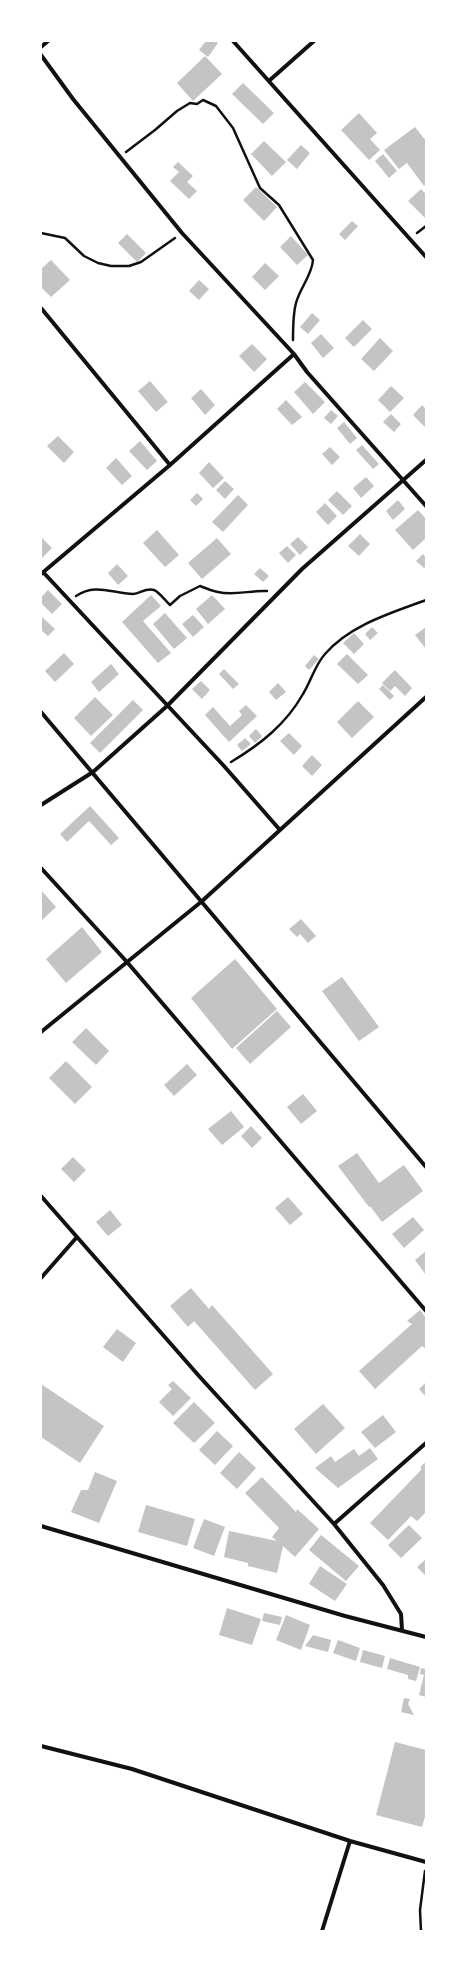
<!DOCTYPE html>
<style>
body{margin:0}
#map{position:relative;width:467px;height:1972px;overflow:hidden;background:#fff;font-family:Arial,sans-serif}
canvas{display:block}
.frame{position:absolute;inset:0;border:42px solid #fff;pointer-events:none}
</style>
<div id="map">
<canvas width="467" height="1972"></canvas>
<div class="frame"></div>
</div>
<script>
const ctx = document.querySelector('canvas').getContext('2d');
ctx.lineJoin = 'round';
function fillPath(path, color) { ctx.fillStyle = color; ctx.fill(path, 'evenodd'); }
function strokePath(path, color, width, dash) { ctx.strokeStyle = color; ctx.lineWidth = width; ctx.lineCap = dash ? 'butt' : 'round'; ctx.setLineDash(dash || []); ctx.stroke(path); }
fillPath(new Path2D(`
 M 206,41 L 215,41 L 218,43 L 208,57 L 199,50 Z
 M 205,56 L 222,74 L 193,101 L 177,83 Z
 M 243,83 L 274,113 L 263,124 L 232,94 Z
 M 359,113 L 377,133 L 370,139 L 380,150 L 369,160 L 341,130 Z
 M 415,127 L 426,141 L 426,184 L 424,186 L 407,163 L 399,169 L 384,150 Z
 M 264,141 L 286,162 L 272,176 L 251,154 Z
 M 301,145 L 310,153 L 297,169 L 287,160 Z
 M 383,154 L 397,171 L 389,178 L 375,161 Z
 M 178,162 L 193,176 L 187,182 L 197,191 L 189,199 L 170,181 L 179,172 L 173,167 Z
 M 256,187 L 277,207 L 264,221 L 243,200 Z
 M 421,189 L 426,194 L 426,219 L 408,201 Z
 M 352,221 L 358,226 L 345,240 L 339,234 Z
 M 127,234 L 146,253 L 137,262 L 118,243 Z
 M 291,236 L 308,255 L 297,265 L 280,247 Z
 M 51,260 L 70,280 L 51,297 L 41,287 L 41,269 Z
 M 265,263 L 279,276 L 265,290 L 252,277 Z
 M 199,280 L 209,289 L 199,300 L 189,291 Z
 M 312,313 L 320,320 L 308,334 L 300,327 Z
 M 363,320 L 372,329 L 354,347 L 345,338 Z
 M 321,334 L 334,348 L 323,358 L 311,343 Z
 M 380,338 L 393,351 L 374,371 L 361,359 Z
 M 252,344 L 267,359 L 254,372 L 239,356 Z
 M 150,381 L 168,402 L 156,412 L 138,391 Z
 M 305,382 L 325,402 L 313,414 L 294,392 Z
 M 391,386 L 404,398 L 390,412 L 378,400 Z
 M 201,389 L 215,405 L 205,415 L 191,398 Z
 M 286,400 L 302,417 L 292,425 L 277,409 Z
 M 422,405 L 426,409 L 426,428 L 413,415 Z
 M 331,410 L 338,416 L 331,424 L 324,418 Z
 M 391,414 L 401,424 L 394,432 L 383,422 Z
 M 344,422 L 357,438 L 350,444 L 337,428 Z
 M 58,436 L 74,452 L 64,463 L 47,446 Z
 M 140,441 L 157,461 L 147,470 L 129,451 Z
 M 362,445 L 379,464 L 373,469 L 356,450 Z
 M 330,447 L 340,457 L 332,465 L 322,454 Z
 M 116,458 L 132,476 L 122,485 L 106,468 Z
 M 209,462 L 224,478 L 213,488 L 199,473 Z
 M 366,477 L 374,486 L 361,498 L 353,488 Z
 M 225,481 L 234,489 L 225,499 L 216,490 Z
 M 337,491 L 352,506 L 343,515 L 328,500 Z
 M 197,493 L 203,499 L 196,506 L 190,500 Z
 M 238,495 L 248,505 L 223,532 L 212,522 Z
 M 398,500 L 405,509 L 393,520 L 386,511 Z
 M 325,503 L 337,516 L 328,525 L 316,512 Z
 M 418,510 L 426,519 L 426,538 L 413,550 L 395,530 Z
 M 157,530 L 179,555 L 165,567 L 143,543 Z
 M 360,534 L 370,544 L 359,556 L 348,546 Z
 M 41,537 L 52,548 L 41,559 Z
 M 298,537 L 308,547 L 300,555 L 290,544 Z
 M 217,538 L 231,554 L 202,579 L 188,563 Z
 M 287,546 L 296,555 L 288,563 L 279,553 Z
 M 423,554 L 426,558 L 426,566 L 424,568 L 416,561 Z
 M 117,564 L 128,576 L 118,585 L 108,573 Z
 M 260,568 L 269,576 L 263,582 L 254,574 Z
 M 48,590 L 62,604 L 52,614 L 41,603 L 41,597 Z
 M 151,595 L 161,606 L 143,621 L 171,653 L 158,663 L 122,622 Z
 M 212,595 L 225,609 L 208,624 L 196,609 Z
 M 165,613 L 187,638 L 174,649 L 153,624 Z
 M 193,615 L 204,627 L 193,637 L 182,624 Z
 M 41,616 L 55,629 L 48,636 L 41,630 Z
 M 372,627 L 378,633 L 370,640 L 365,634 Z
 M 426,627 L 426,649 L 415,635 Z
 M 354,633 L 364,644 L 354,654 L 343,643 Z
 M 64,653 L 74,664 L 55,682 L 45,671 Z
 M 347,654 L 368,675 L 358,684 L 337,664 Z
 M 314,655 L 319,659 L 309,670 L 305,666 Z
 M 111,664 L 119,674 L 99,692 L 91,682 Z
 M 224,669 L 239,684 L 233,689 L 219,674 Z
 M 395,670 L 412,688 L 405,696 L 395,686 L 390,691 L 382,683 Z
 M 201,681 L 210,690 L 202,699 L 192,689 Z
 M 278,683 L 286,692 L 276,700 L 269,692 Z
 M 383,685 L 394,696 L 390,700 L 379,689 Z
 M 95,697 L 113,715 L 91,736 L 74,718 Z
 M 133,700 L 143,710 L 100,753 L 90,743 Z
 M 358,701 L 374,717 L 352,738 L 337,722 Z
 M 246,705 L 257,716 L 229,742 L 205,715 L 213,707 L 230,726 L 242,715 L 239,711 Z
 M 256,729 L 262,736 L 255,743 L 249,736 Z
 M 289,733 L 302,746 L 294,755 L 280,741 Z
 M 245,738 L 251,744 L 242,751 L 237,745 Z
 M 312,755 L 322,765 L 312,776 L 302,766 Z
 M 90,806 L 119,838 L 111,845 L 89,821 L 67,842 L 60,834 Z
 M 41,890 L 56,907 L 41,921 Z
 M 301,919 L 316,936 L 308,943 L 300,934 L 297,937 L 289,929 Z
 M 82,927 L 102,952 L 66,983 L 46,959 Z
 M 235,959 L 277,1009 L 232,1049 L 191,998 Z
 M 342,977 L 379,1027 L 359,1041 L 322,991 Z
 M 277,1011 L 291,1027 L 250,1064 L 236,1048 Z
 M 86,1028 L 109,1051 L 96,1065 L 72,1042 Z
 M 66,1061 L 92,1087 L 75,1104 L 49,1078 Z
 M 187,1064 L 197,1075 L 174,1096 L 164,1085 Z
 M 303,1094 L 317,1111 L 301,1124 L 287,1107 Z
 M 231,1111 L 244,1127 L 222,1145 L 208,1129 Z
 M 251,1126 L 262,1138 L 252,1148 L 241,1136 Z
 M 357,1153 L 379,1183 L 404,1165 L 423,1191 L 382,1222 L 370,1206 L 369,1207 L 338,1166 Z
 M 73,1157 L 86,1170 L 74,1182 L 61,1169 Z
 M 288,1197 L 303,1214 L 290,1225 L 275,1208 Z
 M 110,1210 L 122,1225 L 108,1236 L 96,1222 Z
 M 413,1217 L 424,1230 L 404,1248 L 392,1234 Z
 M 426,1251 L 426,1275 L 415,1260 Z
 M 191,1288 L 209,1309 L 212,1305 L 273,1374 L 255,1390 L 194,1321 L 188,1327 L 170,1306 Z
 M 420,1310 L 426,1318 L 426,1349 L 422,1346 L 375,1389 L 359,1371 L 412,1324 L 407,1321 Z
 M 117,1329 L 136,1343 L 123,1362 L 103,1347 Z
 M 173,1381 L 191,1398 L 173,1416 L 159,1402 L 172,1389 L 168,1385 Z
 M 426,1382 L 426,1397 L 419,1389 Z
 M 41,1384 L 104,1426 L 80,1463 L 41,1437 Z
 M 194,1402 L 215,1423 L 194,1443 L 173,1423 Z
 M 323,1404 L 345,1428 L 316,1454 L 294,1429 Z
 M 383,1415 L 396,1432 L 375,1448 L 361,1432 Z
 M 217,1431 L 233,1446 L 215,1465 L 199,1450 Z
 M 370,1448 L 378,1459 L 338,1488 L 315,1468 L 331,1456 L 335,1462 L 354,1449 L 359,1456 Z
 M 239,1452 L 256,1468 L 237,1489 L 220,1473 Z
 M 426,1462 L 426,1512 L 417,1521 L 411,1516 L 388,1540 L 370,1523 L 421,1470 L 421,1466 Z
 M 95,1472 L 117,1481 L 99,1523 L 71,1512 L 81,1490 L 88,1490 Z
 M 262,1477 L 296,1512 L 297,1509 L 319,1529 L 295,1557 L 283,1546 L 277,1573 L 248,1566 L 248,1563 L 224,1557 L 229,1531 L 277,1541 L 272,1537 L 279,1528 L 245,1493 Z
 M 146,1505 L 195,1519 L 187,1546 L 138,1532 Z
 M 204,1519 L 225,1527 L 214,1556 L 193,1548 Z
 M 409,1525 L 422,1538 L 401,1558 L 388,1545 Z
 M 321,1535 L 359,1566 L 346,1581 L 309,1550 Z
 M 426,1559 L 426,1576 L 417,1567 Z
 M 320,1566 L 347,1584 L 335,1601 L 309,1584 Z
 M 227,1608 L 261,1619 L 252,1645 L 219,1635 Z
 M 264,1613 L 282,1617 L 280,1625 L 262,1621 Z
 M 286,1615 L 310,1625 L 301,1650 L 276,1640 Z
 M 313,1635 L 331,1640 L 328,1652 L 305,1646 Z
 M 338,1640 L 360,1648 L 356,1661 L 333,1653 Z
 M 363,1650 L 385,1656 L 382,1668 L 360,1662 Z
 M 390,1658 L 420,1667 L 416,1681 L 408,1679 L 408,1675 L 387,1669 Z
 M 421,1668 L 426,1669 L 426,1697 L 419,1695 L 424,1675 L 420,1674 Z
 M 404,1698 L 410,1699 L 408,1704 L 414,1715 L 401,1712 Z
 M 395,1742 L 426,1750 L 426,1813 L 422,1827 L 376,1815 Z`), '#c4c4c4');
strokePath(new Path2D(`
 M 126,152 L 155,130 L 177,111 L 190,103 L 197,104 L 203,100 L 216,106 L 233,128 L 260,188 L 279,205 L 313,260 C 312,275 300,288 296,303 C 293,314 293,328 293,340
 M 41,233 L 65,238 L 84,256 L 98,263 L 111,266 L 129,266 L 141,262 L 175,238
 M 417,233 L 426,226
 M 76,596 C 95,583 111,593 133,594 C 140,594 146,587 154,590 C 159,592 165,600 170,605 L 180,596 L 200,586 C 206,588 212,591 218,592 C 234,596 251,590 267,591
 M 231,762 C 261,744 286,724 303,694 C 311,681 315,665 325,654 C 350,625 391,613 426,600
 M 421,1931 L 420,1910 L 425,1871`), '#111', 2.5);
strokePath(new Path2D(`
 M 233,41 L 426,257
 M 41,47 L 48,41
 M 41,55 L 73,99 L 182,233 L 294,354 L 307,372 L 426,506
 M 270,80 L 314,41
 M 41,308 L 170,465
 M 43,572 L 224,766 L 280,830
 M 41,574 L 170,465 L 294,354
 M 41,712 L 426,1167
 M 41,805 L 93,772 L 167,706 L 302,569 L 426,460
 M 41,868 L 127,962 L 426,1311
 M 41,1032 L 201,902 L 426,697
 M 41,1196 L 199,1376 L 334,1524 L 383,1585 L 401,1614 L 402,1630
 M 41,1278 L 77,1237
 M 334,1524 L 426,1443
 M 41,1526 L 345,1616 L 426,1637
 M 41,1746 L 132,1769 L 350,1841 L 426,1862
 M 322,1931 L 350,1841`), '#111', 4);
</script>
